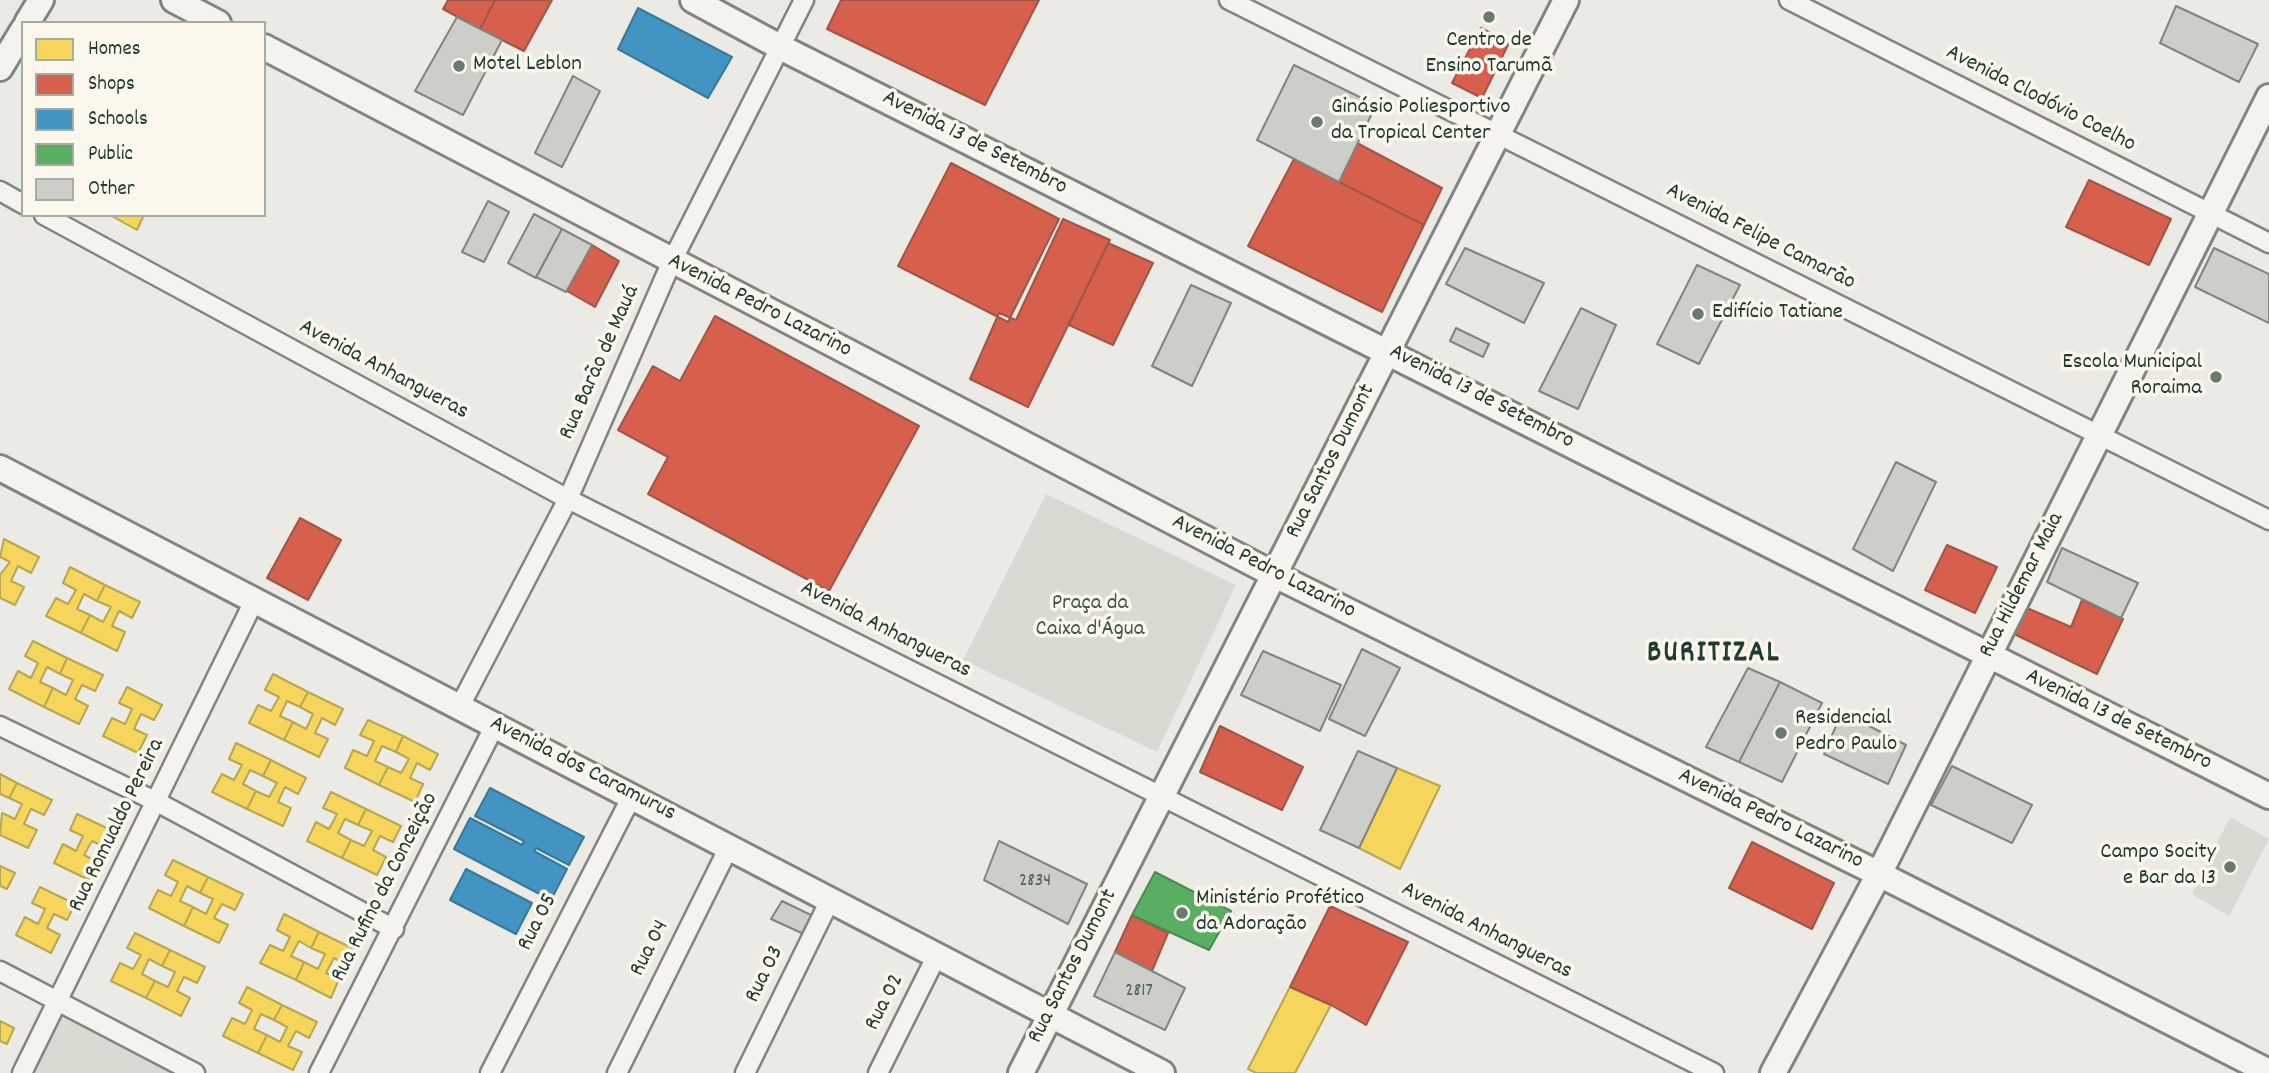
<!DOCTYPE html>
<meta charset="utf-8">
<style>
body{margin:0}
#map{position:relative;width:2269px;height:1073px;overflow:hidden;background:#ebeae4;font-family:Dekko,sans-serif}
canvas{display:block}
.legend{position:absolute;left:21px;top:21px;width:245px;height:196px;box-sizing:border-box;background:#fbf7ec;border:2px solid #a3ada2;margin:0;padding:9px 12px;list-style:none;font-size:21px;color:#1f3d34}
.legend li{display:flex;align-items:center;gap:14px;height:35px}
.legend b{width:35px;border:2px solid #a3ada2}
</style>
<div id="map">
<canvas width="2269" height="1073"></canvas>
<ul class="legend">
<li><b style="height:19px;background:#f6d55c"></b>Homes</li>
<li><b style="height:19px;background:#d6604d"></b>Shops</li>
<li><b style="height:19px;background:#4393c3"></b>Schools</li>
<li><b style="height:19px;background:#5aae61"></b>Public</li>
<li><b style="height:19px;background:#cdceca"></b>Other</li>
</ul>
</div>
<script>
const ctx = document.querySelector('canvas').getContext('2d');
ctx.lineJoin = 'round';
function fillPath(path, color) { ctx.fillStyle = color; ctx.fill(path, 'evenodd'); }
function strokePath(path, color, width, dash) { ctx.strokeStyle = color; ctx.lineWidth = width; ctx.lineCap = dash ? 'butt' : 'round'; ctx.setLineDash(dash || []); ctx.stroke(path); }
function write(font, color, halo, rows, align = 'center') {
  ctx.font = font + ' Dekko,sans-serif'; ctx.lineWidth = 7; ctx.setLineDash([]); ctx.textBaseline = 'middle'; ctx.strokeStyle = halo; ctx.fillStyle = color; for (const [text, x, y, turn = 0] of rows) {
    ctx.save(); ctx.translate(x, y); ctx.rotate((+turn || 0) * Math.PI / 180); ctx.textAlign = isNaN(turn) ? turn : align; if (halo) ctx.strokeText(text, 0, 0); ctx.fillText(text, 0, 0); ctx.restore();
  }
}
fillPath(new Path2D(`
 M 1046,494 L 1236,585 L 1157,752 L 963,660 Z
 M 2230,817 L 2269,839 L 2229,916 L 2192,894 Z
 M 70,1014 L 180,1073 L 31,1073 L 60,1016 Z`), '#d9dbd2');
const homes = new Path2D(`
 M 110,215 L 144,215 L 137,230 Z
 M 4,539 L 39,557 L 31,573 L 18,566 L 11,581 L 24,587 L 15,605 L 0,598 L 0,575 L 10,562 L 0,557 Z
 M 70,567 L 105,585 L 97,601 L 84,594 L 77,609 L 90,615 L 81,633 L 46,616 L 56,598 L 68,604 L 76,590 L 63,583 Z
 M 105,585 L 140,602 L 132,618 L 119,611 L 112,626 L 125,632 L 117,651 L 81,633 L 90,615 L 103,622 L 111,607 L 97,601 Z
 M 33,641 L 67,658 L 60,674 L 47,667 L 40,682 L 53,688 L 44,707 L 9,689 L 18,671 L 31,678 L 38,663 L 25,656 Z
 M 67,658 L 103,675 L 95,691 L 82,685 L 75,699 L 88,706 L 79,724 L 44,707 L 53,688 L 66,695 L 73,680 L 60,674 Z
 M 273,674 L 308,692 L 300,707 L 287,701 L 280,716 L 293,722 L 284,740 L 249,723 L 258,705 L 271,711 L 279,697 L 265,690 Z
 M 127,687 L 162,705 L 154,720 L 141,714 L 134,729 L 147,735 L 138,753 L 103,736 L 112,718 L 125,724 L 132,709 L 119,703 Z
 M 308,692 L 343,709 L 335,725 L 322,718 L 315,733 L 328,739 L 319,757 L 284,740 L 293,722 L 306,729 L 313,714 L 300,707 Z
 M 368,720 L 403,736 L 396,752 L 382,746 L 375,761 L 388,767 L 379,785 L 345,768 L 353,750 L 367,756 L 374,741 L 360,735 Z
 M 403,736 L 438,754 L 430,770 L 417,763 L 410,778 L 423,784 L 415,802 L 379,785 L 388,767 L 401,773 L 409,759 L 396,752 Z
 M 236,743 L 271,760 L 263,776 L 250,770 L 243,784 L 256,791 L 247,809 L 212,792 L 222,774 L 234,780 L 242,765 L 229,759 Z
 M 271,760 L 306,778 L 298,794 L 285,787 L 278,802 L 291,808 L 283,826 L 247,809 L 256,791 L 269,797 L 277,783 L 263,776 Z
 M 1397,768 L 1440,786 L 1400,869 L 1359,848 Z
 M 0,774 L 17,783 L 9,798 L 0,794 Z
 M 17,783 L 52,800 L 44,815 L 31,809 L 24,824 L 37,830 L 28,848 L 0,835 L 2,813 L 15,819 L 22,804 L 9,798 Z
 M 331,792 L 366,809 L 358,825 L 345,819 L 338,833 L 351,840 L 342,858 L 307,841 L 316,822 L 329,829 L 337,814 L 323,808 Z
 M 366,809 L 401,826 L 393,842 L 380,836 L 373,850 L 386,857 L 377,875 L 342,858 L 351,840 L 364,846 L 372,831 L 358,825 Z
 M 77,814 L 113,831 L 105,847 L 92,841 L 84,855 L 97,862 L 89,880 L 54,863 L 63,844 L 76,851 L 83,836 L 70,830 Z
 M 173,860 L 208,877 L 200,893 L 187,886 L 180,901 L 193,907 L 184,926 L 149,908 L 158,890 L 171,896 L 178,882 L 165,875 Z
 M 0,866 L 15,873 L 7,889 L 0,886 Z
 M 208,877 L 243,894 L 235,910 L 222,904 L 214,918 L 228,925 L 219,943 L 184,926 L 193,907 L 206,914 L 213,899 L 200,893 Z
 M 40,887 L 75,904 L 67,920 L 54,914 L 47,928 L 60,935 L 51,953 L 16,935 L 25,917 L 38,924 L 45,909 L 32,903 Z
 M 284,914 L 319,932 L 311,948 L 299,941 L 291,956 L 304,962 L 296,980 L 260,963 L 270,945 L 283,951 L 290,937 L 277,930 Z
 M 319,932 L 354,949 L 347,965 L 334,958 L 326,973 L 339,979 L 331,998 L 296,980 L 304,962 L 318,969 L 325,954 L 311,948 Z
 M 135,933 L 170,950 L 162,966 L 149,959 L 142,974 L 155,981 L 146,998 L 111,981 L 120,963 L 133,969 L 141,955 L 127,948 Z
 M 170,950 L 205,967 L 197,983 L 184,977 L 177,991 L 190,998 L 181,1016 L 146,998 L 155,981 L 168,987 L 175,972 L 162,966 Z
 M 247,987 L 282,1005 L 274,1020 L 261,1014 L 254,1029 L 267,1035 L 258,1053 L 223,1036 L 232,1018 L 245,1024 L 252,1010 L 239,1003 Z
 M 1290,987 L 1331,1005 L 1295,1073 L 1256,1073 L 1248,1069 Z
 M 282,1005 L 317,1022 L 309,1038 L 296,1031 L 288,1046 L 302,1052 L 293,1070 L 258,1053 L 267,1035 L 280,1042 L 287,1027 L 274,1020 Z
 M 0,1021 L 14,1028 L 7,1044 L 0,1041 Z`);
fillPath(homes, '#f6d55c');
strokePath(homes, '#b6a750', 2);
const shops = new Path2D(`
 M 448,0 L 495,0 L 480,29 L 443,9 Z
 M 495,0 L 552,0 L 524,51 L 480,29 Z
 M 841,0 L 1039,0 L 985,105 L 827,29 Z
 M 1481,28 L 1509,43 L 1482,98 L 1452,83 Z
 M 1357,143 L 1442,188 L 1424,225 L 1339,182 Z
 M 1294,159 L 1424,225 L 1382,312 L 1248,246 Z
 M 951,163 L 1059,219 L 1008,322 L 898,266 Z
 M 2089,180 L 2171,219 L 2149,265 L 2066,227 Z
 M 1063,219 L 1110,240 L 1028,407 L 970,379 L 999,313 L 1016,320 Z
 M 1108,243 L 1153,263 L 1113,345 L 1069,325 Z
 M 592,245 L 619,261 L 595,307 L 567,291 Z
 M 715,316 L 919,426 L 829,591 L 648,494 L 668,457 L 618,430 L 653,366 L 680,381 Z
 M 300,518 L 341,540 L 308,600 L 267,578 Z
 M 1947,545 L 1997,567 L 1975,613 L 1925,590 Z
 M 2082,600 L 2123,619 L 2097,674 L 2014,634 L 2027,608 L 2071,627 Z
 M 1220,726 L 1303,767 L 1282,810 L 1200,772 Z
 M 1752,842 L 1834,883 L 1812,929 L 1729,888 Z
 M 1330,906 L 1408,942 L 1366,1025 L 1331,1005 L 1290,987 Z
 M 1132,915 L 1168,933 L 1152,971 L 1115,952 Z`);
fillPath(shops, '#d6604d');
strokePath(shops, '#9f5646', 2);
const schools = new Path2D(`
 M 638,8 L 732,57 L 708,98 L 618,49 Z
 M 490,788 L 584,837 L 569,865 L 536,848 L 534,851 L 567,869 L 551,900 L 454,849 L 470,818 L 522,845 L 524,841 L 475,816 Z
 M 466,869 L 532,903 L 516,934 L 450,900 Z`);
fillPath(schools, '#4393c3');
strokePath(schools, '#387998', 2);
const public = new Path2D(`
 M 1155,872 L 1231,911 L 1209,950 L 1132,915 Z`);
fillPath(public, '#5aae61');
strokePath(public, '#488c54', 2);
const building = new Path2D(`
 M 2176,6 L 2258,44 L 2239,82 L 2160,43 Z
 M 457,17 L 502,40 L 463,115 L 415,91 Z
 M 1294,65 L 1376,105 L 1339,182 L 1257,140 Z
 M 573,76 L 600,91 L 562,167 L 535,153 Z
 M 488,201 L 509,212 L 484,262 L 462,252 Z
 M 534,214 L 562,229 L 536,278 L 508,263 Z
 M 562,229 L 592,245 L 566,292 L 536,277 Z
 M 1465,248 L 1544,283 L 1524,323 L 1446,284 Z
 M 2214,248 L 2269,274 L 2269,323 L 2195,287 Z
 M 1697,265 L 1740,285 L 1699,364 L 1657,344 Z
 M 1191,285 L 1231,303 L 1192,386 L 1152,366 Z
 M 1581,308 L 1616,325 L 1578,409 L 1539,391 Z
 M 1456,328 L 1489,344 L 1483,357 L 1450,341 Z
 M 1896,462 L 1936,482 L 1893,571 L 1853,549 Z
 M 2062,548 L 2138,583 L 2121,618 L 2047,582 Z
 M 1362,649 L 1400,668 L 1365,736 L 1329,719 Z
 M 1263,651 L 1341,685 L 1320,731 L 1241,695 Z
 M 1748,668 L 1780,682 L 1739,762 L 1706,747 Z
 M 1780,682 L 1822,703 L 1782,782 L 1739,762 Z
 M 1842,712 L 1906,745 L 1888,784 L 1824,754 Z
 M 1358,751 L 1397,768 L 1359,848 L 1320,830 Z
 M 1952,766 L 2032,805 L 2012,843 L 1931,805 Z
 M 999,841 L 1087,884 L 1068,924 L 984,880 Z
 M 782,901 L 815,917 L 808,936 L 771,919 Z
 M 1115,952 L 1185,988 L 1165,1030 L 1094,996 Z`);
fillPath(building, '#cdceca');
strokePath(building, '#808581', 2);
const street = new Path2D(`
 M 1229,0 L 2269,520
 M 1789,0 L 2269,243
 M 0,191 L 23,204
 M 44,215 L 568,499 L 1714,1073
 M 460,706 L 568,499 L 672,261 L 804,0
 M 0,726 L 157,802 L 394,929
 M 0,971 L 195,1073
 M 22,1073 L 255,599
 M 319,1073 L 495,725
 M 490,1073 L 632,796
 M 617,1073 L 729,847
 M 745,1073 L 831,898
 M 878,1073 L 937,955`);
const secondary = new Path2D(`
 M 174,0 L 218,23
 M 693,0 L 780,47 L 2269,796
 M 27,23 L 41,0
 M 264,47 L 1275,575 L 1879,874 L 2269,1072
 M 0,68 L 23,30
 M 0,468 L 1162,1073
 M 1021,1073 L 1566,0
 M 1773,1073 L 1879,874 L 2269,97`);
strokePath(street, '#808581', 23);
strokePath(secondary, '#808581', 30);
strokePath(street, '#f4f3ef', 18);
strokePath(secondary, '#f4f3ef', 24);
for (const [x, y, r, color] of [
 [1489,17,7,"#667a72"],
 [459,66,7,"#667a72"],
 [1317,122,7,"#667a72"],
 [1698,314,7,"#667a72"],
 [2216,377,7,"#667a72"],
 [1781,733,7,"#667a72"],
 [2230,867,7,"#667a72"],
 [1182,913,7,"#667a72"]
]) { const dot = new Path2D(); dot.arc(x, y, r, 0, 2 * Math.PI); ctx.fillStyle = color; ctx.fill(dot); strokePath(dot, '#fbf7ec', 2.5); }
write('19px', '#4a615a', null, [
 ["2834",1035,882],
 ["2817",1139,992]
]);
write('23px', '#1f3d34', '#fbf7ec', [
 ["Centro de",1489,42,"center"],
 ["Ensino Tarumã",1489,68,"center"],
 ["Motel Leblon",473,66],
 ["Ginásio Poliesportivo",1331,109],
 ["da Tropical Center",1331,135],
 ["Edifício Tatiane",1712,314],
 ["Escola Municipal",2202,364,"right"],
 ["Roraima",2202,390,"right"],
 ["Residencial",1795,720],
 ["Pedro Paulo",1795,746],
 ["Campo Socity",2216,854,"right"],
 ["e Bar da 13",2216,880,"right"],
 ["Ministério Profético",1196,900],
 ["da Adoração",1196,926]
], 'left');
write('23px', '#1f3d34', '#fbf7ec', [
 ["Avenida Clodóvio Coelho",2040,100,27],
 ["Avenida 13 de Setembro",974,144,27],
 ["Avenida Felipe Camarão",1760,238,27],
 ["Avenida Pedro Lazarino",759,307,27],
 ["Rua Barão de Mauá",601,363,-66],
 ["Avenida Anhangueras",383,371,28],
 ["Avenida 13 de Setembro",1481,398,27],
 ["Rua Santos Dumont",1332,462,-63],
 ["Avenida Pedro Lazarino",1263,568,27],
 ["Rua Hildemar Maia",2023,586,-63],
 ["Avenida Anhangueras",885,631,27],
 ["Avenida 13 de Setembro",2118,721,26],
 ["Avenida dos Caramurus",582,770,27],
 ["Avenida Pedro Lazarino",1770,820,26],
 ["Rua Romualdo Pereira",118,826,-64],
 ["Rua Rufino da Conceição",386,888,-63],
 ["Rua 05",539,923,-63],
 ["Avenida Anhangueras",1486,932,27],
 ["Rua 04",651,949,-63],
 ["Rua Santos Dumont",1074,967,-63],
 ["Rua 03",766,975,-64],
 ["Rua 02",886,1003,-63]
]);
write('23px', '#415a51', '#fbf7ec', [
 ["Praça da",1090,605],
 ["Caixa d'Água",1090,631]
]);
ctx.letterSpacing = '2px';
write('bold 30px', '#1f3d34', '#fbf7ec', [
 ["BURITIZAL",1714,656]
]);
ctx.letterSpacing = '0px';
</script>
